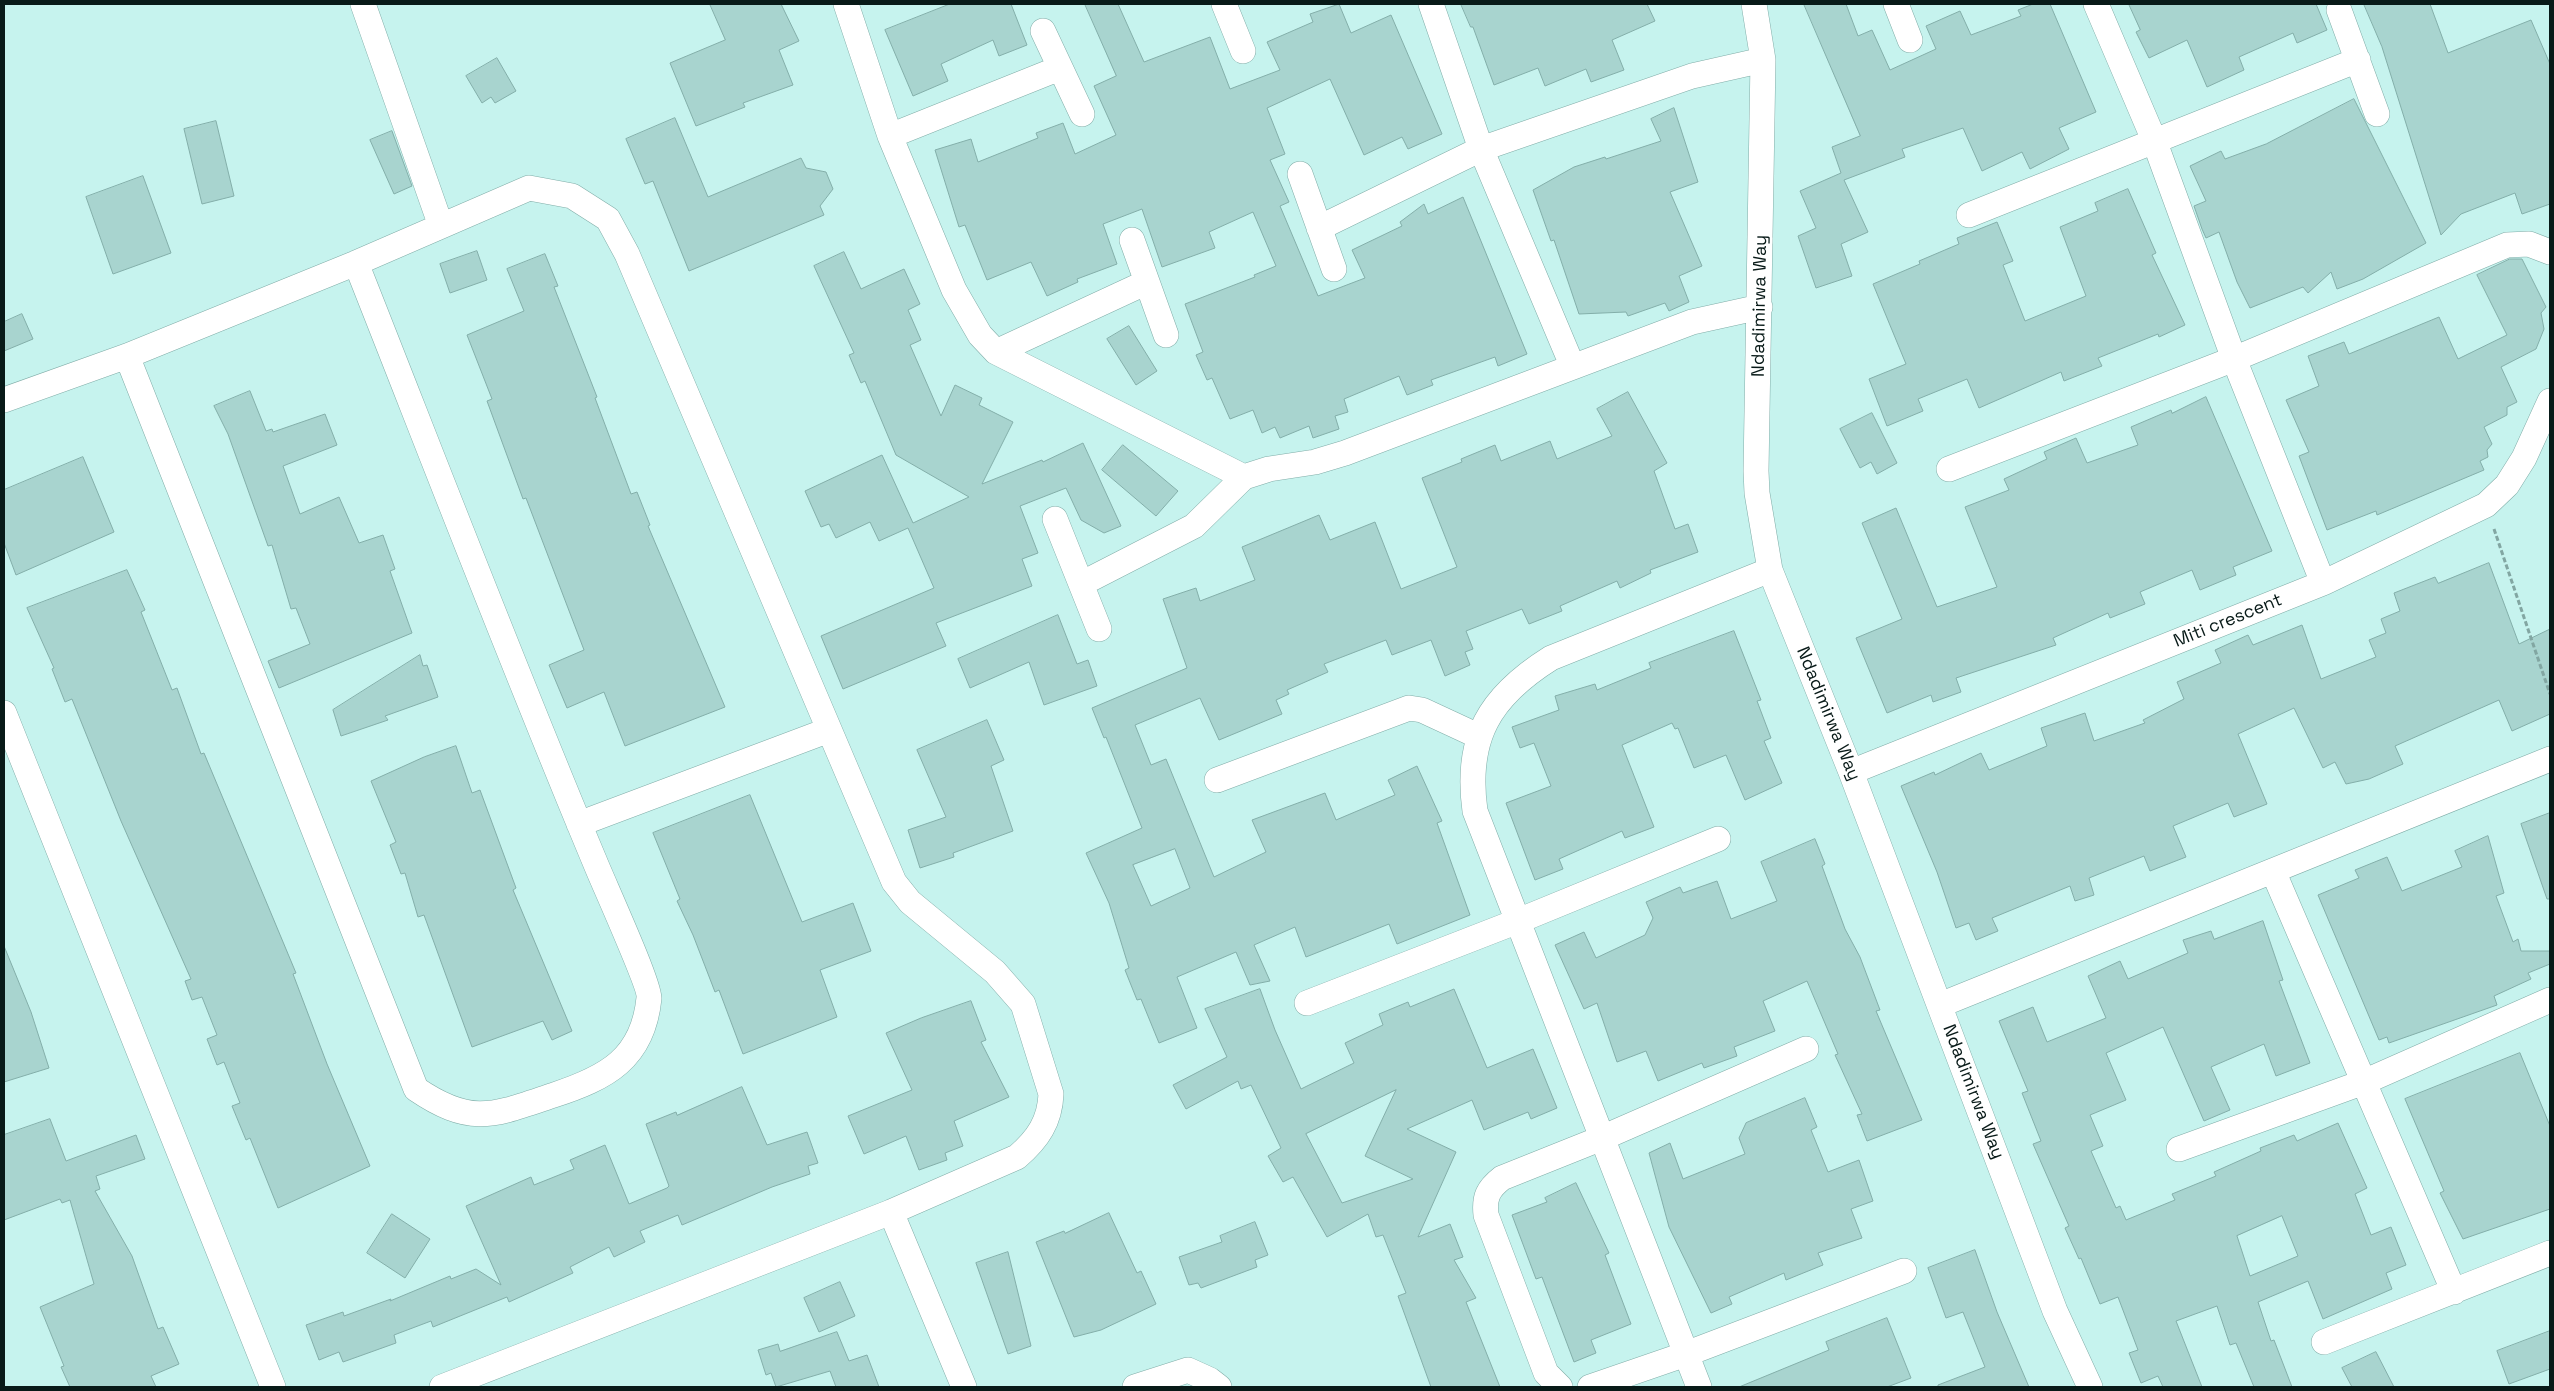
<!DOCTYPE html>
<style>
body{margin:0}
#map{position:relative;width:2554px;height:1391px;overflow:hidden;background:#c6f3ee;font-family:"Space Grotesk",sans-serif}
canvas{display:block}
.frame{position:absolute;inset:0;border:5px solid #081a18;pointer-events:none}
</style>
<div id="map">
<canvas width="2554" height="1391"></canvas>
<div class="frame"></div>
</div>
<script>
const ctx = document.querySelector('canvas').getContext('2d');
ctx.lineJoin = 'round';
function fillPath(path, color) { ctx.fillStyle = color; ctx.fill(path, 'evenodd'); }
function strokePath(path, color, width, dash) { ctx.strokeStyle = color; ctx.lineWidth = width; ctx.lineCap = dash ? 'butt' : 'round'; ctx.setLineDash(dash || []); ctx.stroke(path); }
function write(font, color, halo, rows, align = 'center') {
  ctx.font = font + ' "Space Grotesk",sans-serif'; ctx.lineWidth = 5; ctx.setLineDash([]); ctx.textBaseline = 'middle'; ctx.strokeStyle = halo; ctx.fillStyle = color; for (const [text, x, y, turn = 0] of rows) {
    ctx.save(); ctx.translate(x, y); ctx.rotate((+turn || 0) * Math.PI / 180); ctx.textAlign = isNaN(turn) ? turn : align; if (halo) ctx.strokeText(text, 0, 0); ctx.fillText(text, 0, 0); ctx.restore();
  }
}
const building = new Path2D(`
 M 710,4 L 781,4 L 799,41 L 779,50 L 793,85 L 743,103 L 745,107 L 696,126 L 670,63 L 725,40 Z
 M 950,4 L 1011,4 L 1027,45 L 999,56 L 993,40 L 941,64 L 948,81 L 913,96 L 885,30 Z
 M 1085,4 L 1118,4 L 1144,62 L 1210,37 L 1230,89 L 1280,70 L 1267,42 L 1313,22 L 1310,14 L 1339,4 L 1351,33 L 1391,15 L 1442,134 L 1408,149 L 1402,137 L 1364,155 L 1330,79 L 1267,108 L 1285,154 L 1270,160 L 1289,202 L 1280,206 L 1318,296 L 1365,278 L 1352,250 L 1402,226 L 1400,222 L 1424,204 L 1428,214 L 1463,197 L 1527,354 L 1498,366 L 1495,357 L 1431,380 L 1433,385 L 1407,395 L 1399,376 L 1344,399 L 1348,412 L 1335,416 L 1339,429 L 1313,438 L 1309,426 L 1280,438 L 1275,427 L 1262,433 L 1253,410 L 1230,419 L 1212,378 L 1207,380 L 1196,355 L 1203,352 L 1185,304 L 1255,277 L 1254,275 L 1276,266 L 1253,212 L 1209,232 L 1215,248 L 1162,267 L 1142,209 L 1103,224 L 1117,264 L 1077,279 L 1078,282 L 1047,296 L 1031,262 L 987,280 L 965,225 L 959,227 L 935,150 L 971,139 L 978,162 L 1038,138 L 1036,133 L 1063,123 L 1075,154 L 1116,135 L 1094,86 L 1116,76 Z
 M 1461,4 L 1647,4 L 1655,21 L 1612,40 L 1624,70 L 1591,82 L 1586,69 L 1545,86 L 1538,68 L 1494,85 L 1473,27 L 1471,27 Z
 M 1804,4 L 1846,4 L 1858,36 L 1872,30 L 1890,70 L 1936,49 L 1926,26 L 1960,11 L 1971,35 L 2021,16 L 2018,10 L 2033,4 L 2050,4 L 2096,112 L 2059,128 L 2069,149 L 2030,169 L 2022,152 L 1982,171 L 1963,128 L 1902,149 L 1905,157 L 1844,180 L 1868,232 L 1841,244 L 1852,276 L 1816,288 L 1798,236 L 1816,228 L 1800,191 L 1841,173 L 1832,147 L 1860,136 Z
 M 2129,4 L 2316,4 L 2327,30 L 2297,43 L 2293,33 L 2239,57 L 2244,70 L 2207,87 L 2187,40 L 2149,58 L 2136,32 L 2140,30 Z
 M 2364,4 L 2430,4 L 2448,53 L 2531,20 L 2550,64 L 2550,204 L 2522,214 L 2515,193 L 2461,214 L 2441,235 L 2382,47 Z
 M 497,58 L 516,91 L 495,103 L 491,97 L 482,103 L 466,76 Z
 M 2354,99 L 2426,243 L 2363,279 L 2337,289 L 2331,272 L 2308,293 L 2303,287 L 2250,308 L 2237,282 L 2219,232 L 2206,238 L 2202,229 L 2194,206 L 2206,201 L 2190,166 L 2221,151 L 2225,159 L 2266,144 Z
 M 1674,108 L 1698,182 L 1670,192 L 1702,266 L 1679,276 L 1689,302 L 1669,311 L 1665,303 L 1628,316 L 1626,312 L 1579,314 L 1554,240 L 1551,241 L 1533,190 L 1574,167 L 1605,157 L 1606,159 L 1661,141 L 1651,119 Z
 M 675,118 L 708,197 L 801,158 L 806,168 L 826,172 L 833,189 L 820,206 L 824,215 L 689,271 L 653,181 L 645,184 L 626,139 Z
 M 216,121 L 234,196 L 202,204 L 184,129 Z
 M 392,131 L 412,186 L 394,194 L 370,140 Z
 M 143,176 L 171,253 L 113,274 L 86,197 Z
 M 2128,189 L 2156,253 L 2152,255 L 2185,325 L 2159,337 L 2158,334 L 2098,358 L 2102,366 L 2064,381 L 2061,372 L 1979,408 L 1967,379 L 1918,399 L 1923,411 L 1887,426 L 1869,379 L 1906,364 L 1873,284 L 1920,264 L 1919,261 L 1959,244 L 1957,238 L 1997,222 L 2013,261 L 2003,265 L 2025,321 L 2086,296 L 2060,227 L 2098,211 L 2095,203 Z
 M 477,251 L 487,280 L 450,293 L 440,264 Z
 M 844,252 L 861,289 L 904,269 L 920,304 L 908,310 L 921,340 L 910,345 L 941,416 L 955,385 L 982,398 L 979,405 L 1013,422 L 982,484 L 1042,460 L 1043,462 L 1083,443 L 1121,526 L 1104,533 L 1081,520 L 1066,488 L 1020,506 L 1038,553 L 1022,559 L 1032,586 L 936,623 L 946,646 L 843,689 L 821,636 L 934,588 L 908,528 L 879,541 L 870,522 L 836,538 L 829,524 L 821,527 L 805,491 L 882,455 L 913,523 L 969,497 L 896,455 L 865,381 L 861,383 L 849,355 L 854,353 L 814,266 Z
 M 545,254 L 558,286 L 554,287 L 597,397 L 595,398 L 631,494 L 637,492 L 650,525 L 648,526 L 725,707 L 625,746 L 604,692 L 567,708 L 549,665 L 584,650 L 526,498 L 523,499 L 487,401 L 492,399 L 467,335 L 524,311 L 507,269 Z
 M 2510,259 L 2522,259 L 2546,307 L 2541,313 L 2544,329 L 2536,349 L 2501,367 L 2517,402 L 2507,407 L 2507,415 L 2484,427 L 2492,444 L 2487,450 L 2488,457 L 2480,461 L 2484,470 L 2377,515 L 2376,511 L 2327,530 L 2299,456 L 2309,452 L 2286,400 L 2319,386 L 2308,356 L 2344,342 L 2349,354 L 2439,317 L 2458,359 L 2507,335 L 2477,275 Z
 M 22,314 L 33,339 L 4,351 L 4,322 Z
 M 1129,326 L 1157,371 L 1136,385 L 1107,339 Z
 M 250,391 L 266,431 L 272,429 L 273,432 L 325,414 L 337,445 L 283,466 L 300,514 L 339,497 L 359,543 L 383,535 L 395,569 L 390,571 L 412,633 L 279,688 L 268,661 L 310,644 L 296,608 L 291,609 L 272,545 L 268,546 L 228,434 L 214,406 Z
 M 1628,392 L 1667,463 L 1654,471 L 1675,529 L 1688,524 L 1698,552 L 1650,570 L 1651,573 L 1620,588 L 1617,581 L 1560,606 L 1562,611 L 1529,624 L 1522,609 L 1466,631 L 1473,649 L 1465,652 L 1470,665 L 1445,676 L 1431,640 L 1392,655 L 1386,640 L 1324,664 L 1328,672 L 1287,690 L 1289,694 L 1276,700 L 1282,714 L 1219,740 L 1200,698 L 1135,725 L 1151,765 L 1166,759 L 1214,877 L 1266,852 L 1252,820 L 1325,793 L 1336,820 L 1395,795 L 1388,780 L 1417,766 L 1442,821 L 1437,823 L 1470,915 L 1397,944 L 1389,924 L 1306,957 L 1295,927 L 1254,945 L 1270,981 L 1250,985 L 1236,952 L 1177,977 L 1197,1028 L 1159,1043 L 1141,999 L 1137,1000 L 1125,970 L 1129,968 L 1109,903 L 1086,853 L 1142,828 L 1106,737 L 1104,738 L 1092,708 L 1187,668 L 1163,599 L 1196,588 L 1200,601 L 1255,580 L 1242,547 L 1319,515 L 1330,540 L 1375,522 L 1401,589 L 1457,567 L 1422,478 L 1462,462 L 1461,459 L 1495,445 L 1501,461 L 1550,441 L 1557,459 L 1612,436 L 1597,409 ZM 1175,849 L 1190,888 L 1151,906 L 1133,865 Z
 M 2206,397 L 2272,551 L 2233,567 L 2236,575 L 2200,590 L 2192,570 L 2140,592 L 2145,604 L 2110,618 L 2108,613 L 2053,638 L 2056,645 L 1956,678 L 1961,692 L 1933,702 L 1931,695 L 1887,713 L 1856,638 L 1902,619 L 1862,523 L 1896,508 L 1937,607 L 1997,587 L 1965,507 L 2009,490 L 2004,479 L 2047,459 L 2044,452 L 2076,438 L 2087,463 L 2138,445 L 2131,427 L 2171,410 L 2172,413 Z
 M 1872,413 L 1897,463 L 1877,474 L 1871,462 L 1860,468 L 1840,429 Z
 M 1123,445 L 1178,491 L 1156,516 L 1102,470 Z
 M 83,457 L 114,532 L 16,575 L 4,543 L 4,490 Z
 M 2489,563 L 2519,644 L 2550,629 L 2550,714 L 2512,731 L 2499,700 L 2395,746 L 2403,764 L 2369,779 L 2346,784 L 2335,762 L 2323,768 L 2294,708 L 2238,734 L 2267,804 L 2234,817 L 2228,803 L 2173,826 L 2186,857 L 2150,871 L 2144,856 L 2089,878 L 2094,895 L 2075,901 L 2070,886 L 1992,918 L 1998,931 L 1976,940 L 1969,923 L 1956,928 L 1937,872 L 1901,786 L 1934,772 L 1935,775 L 1981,753 L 1989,770 L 2047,746 L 2041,728 L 2085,713 L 2094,741 L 2145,723 L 2143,720 L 2184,699 L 2177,682 L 2221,663 L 2215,650 L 2248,635 L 2253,645 L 2302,625 L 2321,679 L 2376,657 L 2369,640 L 2386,633 L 2381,619 L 2400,611 L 2394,593 L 2435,577 L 2438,583 Z
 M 127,570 L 145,610 L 141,612 L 172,690 L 177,688 L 201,754 L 204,753 L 296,973 L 293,974 L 327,1064 L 370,1166 L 278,1208 L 250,1138 L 246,1140 L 232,1106 L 240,1103 L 224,1062 L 217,1065 L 207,1039 L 217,1035 L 202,997 L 192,1000 L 185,981 L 191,979 L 121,821 L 72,699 L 65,702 L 52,669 L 54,668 L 27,608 Z
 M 1058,615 L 1077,664 L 1088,660 L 1097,686 L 1044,705 L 1029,662 L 970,688 L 958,659 Z
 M 1734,631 L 1761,700 L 1757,701 L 1771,738 L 1764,741 L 1782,783 L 1745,800 L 1726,755 L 1694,768 L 1678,728 L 1675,729 L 1672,723 L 1622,745 L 1654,827 L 1625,838 L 1622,831 L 1559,859 L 1563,869 L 1535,880 L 1506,803 L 1551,786 L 1534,743 L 1520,748 L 1512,727 L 1559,710 L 1555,696 L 1595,684 L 1597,690 L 1651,668 L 1649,663 Z
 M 420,655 L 423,666 L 427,665 L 438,697 L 385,716 L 388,720 L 341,736 L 333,710 Z
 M 987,720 L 1004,760 L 991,766 L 1013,831 L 953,853 L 954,857 L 920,868 L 908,830 L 946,817 L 917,750 Z
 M 456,746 L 472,793 L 480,790 L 516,888 L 513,890 L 572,1031 L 552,1040 L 543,1021 L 472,1047 L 424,915 L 418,917 L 405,873 L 401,874 L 390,845 L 396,842 L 371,781 L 424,757 Z
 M 750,795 L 802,922 L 853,903 L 871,951 L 820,970 L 837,1017 L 743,1054 L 719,990 L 715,992 L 693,935 L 677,901 L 680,899 L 653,833 Z
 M 2550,813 L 2550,899 L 2547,899 L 2521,824 Z
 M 2488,836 L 2504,893 L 2496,896 L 2513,942 L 2518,939 L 2521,951 L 2550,951 L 2550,964 L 2528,973 L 2531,979 L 2494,996 L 2497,1005 L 2389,1043 L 2387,1037 L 2379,1040 L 2318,895 L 2359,878 L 2355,870 L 2387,857 L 2402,891 L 2462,867 L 2455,851 Z
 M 1815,839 L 1825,864 L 1822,866 L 1845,929 L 1860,957 L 1880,1010 L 1876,1011 L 1922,1120 L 1867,1141 L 1857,1115 L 1862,1114 L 1835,1055 L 1838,1054 L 1807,981 L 1763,1001 L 1775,1031 L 1734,1047 L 1737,1056 L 1704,1068 L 1702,1063 L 1658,1081 L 1646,1051 L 1617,1062 L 1597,1003 L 1584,1009 L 1555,945 L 1584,932 L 1596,958 L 1645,935 L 1653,918 L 1646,902 L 1680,887 L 1683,893 L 1717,881 L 1731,919 L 1777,901 L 1761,862 Z
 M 2263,921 L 2283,980 L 2279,981 L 2310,1063 L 2276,1076 L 2264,1044 L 2211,1067 L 2230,1110 L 2204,1121 L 2163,1027 L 2106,1053 L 2126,1100 L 2090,1115 L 2103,1146 L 2091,1151 L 2116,1208 L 2120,1206 L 2126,1220 L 2175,1200 L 2172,1194 L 2216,1176 L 2214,1172 L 2261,1151 L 2260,1148 L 2294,1135 L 2297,1141 L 2338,1123 L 2367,1188 L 2355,1194 L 2371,1235 L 2391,1227 L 2406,1265 L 2386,1273 L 2392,1289 L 2323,1319 L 2308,1281 L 2258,1302 L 2271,1341 L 2274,1340 L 2292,1387 L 2254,1387 L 2236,1343 L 2230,1345 L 2217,1306 L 2176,1321 L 2202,1387 L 2163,1387 L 2158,1376 L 2141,1383 L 2129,1353 L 2138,1350 L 2118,1297 L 2100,1304 L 2081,1258 L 2079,1259 L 2065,1228 L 2069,1226 L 2033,1144 L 2041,1141 L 2022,1093 L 2028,1091 L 1999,1021 L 2033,1007 L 2047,1042 L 2106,1018 L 2088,976 L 2120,961 L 2128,979 L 2188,953 L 2183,940 L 2211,931 L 2214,939 ZM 2282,1216 L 2298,1256 L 2250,1276 L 2237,1236 Z
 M 4,946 L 31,1012 L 49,1068 L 4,1082 Z
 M 1260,989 L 1275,1030 L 1301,1089 L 1354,1063 L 1345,1043 L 1383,1025 L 1379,1014 L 1408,1002 L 1410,1007 L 1454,989 L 1487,1068 L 1533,1049 L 1557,1108 L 1531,1119 L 1528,1112 L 1484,1130 L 1472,1100 L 1407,1129 L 1456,1152 L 1418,1237 L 1450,1224 L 1463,1257 L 1454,1260 L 1476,1298 L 1466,1302 L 1500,1387 L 1431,1387 L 1398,1296 L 1406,1293 L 1383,1235 L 1376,1237 L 1368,1214 L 1327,1237 L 1293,1177 L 1283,1182 L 1268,1156 L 1281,1148 L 1251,1085 L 1241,1089 L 1238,1081 L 1186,1109 L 1173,1085 L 1227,1057 L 1205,1009 ZM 1396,1090 L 1365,1156 L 1413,1179 L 1342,1203 L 1306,1134 Z
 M 971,1001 L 986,1040 L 981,1042 L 1009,1097 L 954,1121 L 963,1146 L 945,1153 L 947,1160 L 919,1170 L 906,1136 L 864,1154 L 848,1116 L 912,1090 L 886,1033 L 921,1018 Z
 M 2520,1053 L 2550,1126 L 2550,1209 L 2463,1239 L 2440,1193 L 2444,1191 L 2405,1099 Z
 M 742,1087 L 767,1145 L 807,1132 L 818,1163 L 808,1166 L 810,1174 L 772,1187 L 682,1225 L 678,1215 L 640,1231 L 645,1242 L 614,1257 L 609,1247 L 570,1267 L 573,1273 L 509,1302 L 507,1297 L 433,1327 L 431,1321 L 394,1335 L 396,1343 L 343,1362 L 339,1352 L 319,1360 L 306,1325 L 343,1312 L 344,1316 L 391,1299 L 390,1301 L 450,1276 L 451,1279 L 476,1269 L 501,1285 L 466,1206 L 531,1177 L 534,1185 L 574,1169 L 570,1160 L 605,1145 L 629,1204 L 667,1188 L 669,1186 L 646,1124 L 676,1112 L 677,1115 Z
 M 1805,1098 L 1817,1127 L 1811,1130 L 1828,1172 L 1859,1160 L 1873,1201 L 1851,1209 L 1862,1238 L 1818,1253 L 1823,1265 L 1786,1280 L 1784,1273 L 1729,1297 L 1732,1304 L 1711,1313 L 1669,1227 L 1649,1153 L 1670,1143 L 1683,1179 L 1745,1154 L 1739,1138 L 1746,1123 Z
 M 50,1119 L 66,1161 L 136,1135 L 145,1159 L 96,1176 L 100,1189 L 95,1191 L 132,1256 L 158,1329 L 163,1327 L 179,1364 L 151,1376 L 156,1387 L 70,1387 L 61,1367 L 64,1366 L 40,1307 L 94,1284 L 70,1200 L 62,1203 L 60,1199 L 4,1220 L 4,1135 Z
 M 1576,1183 L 1609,1253 L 1605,1255 L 1631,1324 L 1591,1340 L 1596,1353 L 1574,1362 L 1542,1277 L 1536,1279 L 1512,1215 L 1547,1202 L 1545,1198 Z
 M 1109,1213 L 1137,1273 L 1141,1271 L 1156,1304 L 1101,1330 L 1074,1337 L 1036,1242 L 1064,1231 L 1065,1233 Z
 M 392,1214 L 430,1239 L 405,1278 L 367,1253 Z
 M 1255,1222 L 1268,1255 L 1255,1260 L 1257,1267 L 1201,1288 L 1198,1283 L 1189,1285 L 1179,1257 L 1222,1242 L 1220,1236 Z
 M 1975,1250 L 1997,1312 L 2029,1387 L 1938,1387 L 1938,1385 L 1985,1367 L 1963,1312 L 1946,1318 L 1928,1268 Z
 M 1008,1252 L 1031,1346 L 1008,1354 L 976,1263 Z
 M 840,1282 L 855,1316 L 819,1332 L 804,1298 Z
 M 1887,1318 L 1911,1378 L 1887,1387 L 1739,1387 L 1829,1350 L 1826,1342 Z
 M 2550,1331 L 2550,1369 L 2509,1384 L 2497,1351 Z
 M 837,1332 L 849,1361 L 867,1355 L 879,1387 L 836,1387 L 830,1371 L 776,1387 L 771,1373 L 766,1375 L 758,1350 L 778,1344 L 780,1351 Z
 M 2376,1352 L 2394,1387 L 2352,1387 L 2342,1368 Z`);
fillPath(building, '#a8d4cf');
strokePath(building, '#83aea9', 1);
const minor = new Path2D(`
 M 363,4 L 441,226
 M 846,4 L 890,136 L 954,290 L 980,335 L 996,352 L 1244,477
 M 1224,4 L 1243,51
 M 1431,4 L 1481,149 L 1572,365
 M 1754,4 L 1763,60 L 1756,471 L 1757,493 L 1770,570 L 1851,772 L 2055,1311 L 2090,1387
 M 1896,4 L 1910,40
 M 2096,4 L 2154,140 L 2234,359 L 2323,583
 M 2339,10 L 2377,114
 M 1043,31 L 1082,114
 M 890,136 L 1060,68
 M 1300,174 L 1334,269
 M 1969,215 L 2358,60
 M 1319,228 L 1481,149 L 1692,76 L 1763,60
 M 1132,240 L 1166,335
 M 996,352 L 1147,282
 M 127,356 L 416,1089 C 472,1127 494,1115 554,1095 C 606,1078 643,1059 649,998 C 650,985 603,882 595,862 C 512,664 435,463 356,263
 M 4,400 L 127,356 L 356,263 L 529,188 L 572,196 L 608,219 L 627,254 L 894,882 L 910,902 L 995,972 L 1023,1004 L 1051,1094 C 1050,1121 1038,1139 1017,1157 L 891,1212 L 442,1387
 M 1949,469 L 2234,359 L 2507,245 L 2529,244 L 2550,252
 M 1055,519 L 1099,629
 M 1081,584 L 1194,526 L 1244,477 L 1269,469 L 1315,462 L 1345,453 L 1692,322 L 1760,307
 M 4,713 L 273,1387
 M 1851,772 L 2323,583 L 2486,505 L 2507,485 L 2524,458 L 2550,401
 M 1217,780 L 1409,708 L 1422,710 L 1478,736
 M 579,824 L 829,730
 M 2273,871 L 2454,1292
 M 1307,1003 L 1518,921 L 1718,839
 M 1940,1005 L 2550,759
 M 2179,1149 L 2364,1082 L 2550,1000
 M 891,1212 L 964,1387
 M 2324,1342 L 2550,1253
 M 1135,1387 L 1188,1370 L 1210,1380 L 1219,1387
 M 1560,1387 L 1546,1373 L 1486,1215 C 1484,1197 1488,1189 1502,1178 L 1602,1138 L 1806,1049
 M 1590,1387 L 1686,1354 L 1904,1271
 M 1699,1387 L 1475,811 C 1465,738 1489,697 1551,658 L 1770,570`);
strokePath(minor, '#81ada8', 26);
strokePath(new Path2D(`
 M 2494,529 L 2550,694`), '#82a6a2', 3, [5, 2.5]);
strokePath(minor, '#fff', 25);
write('18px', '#081a18', '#fff', [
 ["Ndadimirwa Way",1760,306,-89],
 ["Miti crescent",2228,621,-22],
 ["Ndadimirwa Way",1828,714,68],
 ["Ndadimirwa Way",1973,1092,69]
]);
</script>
